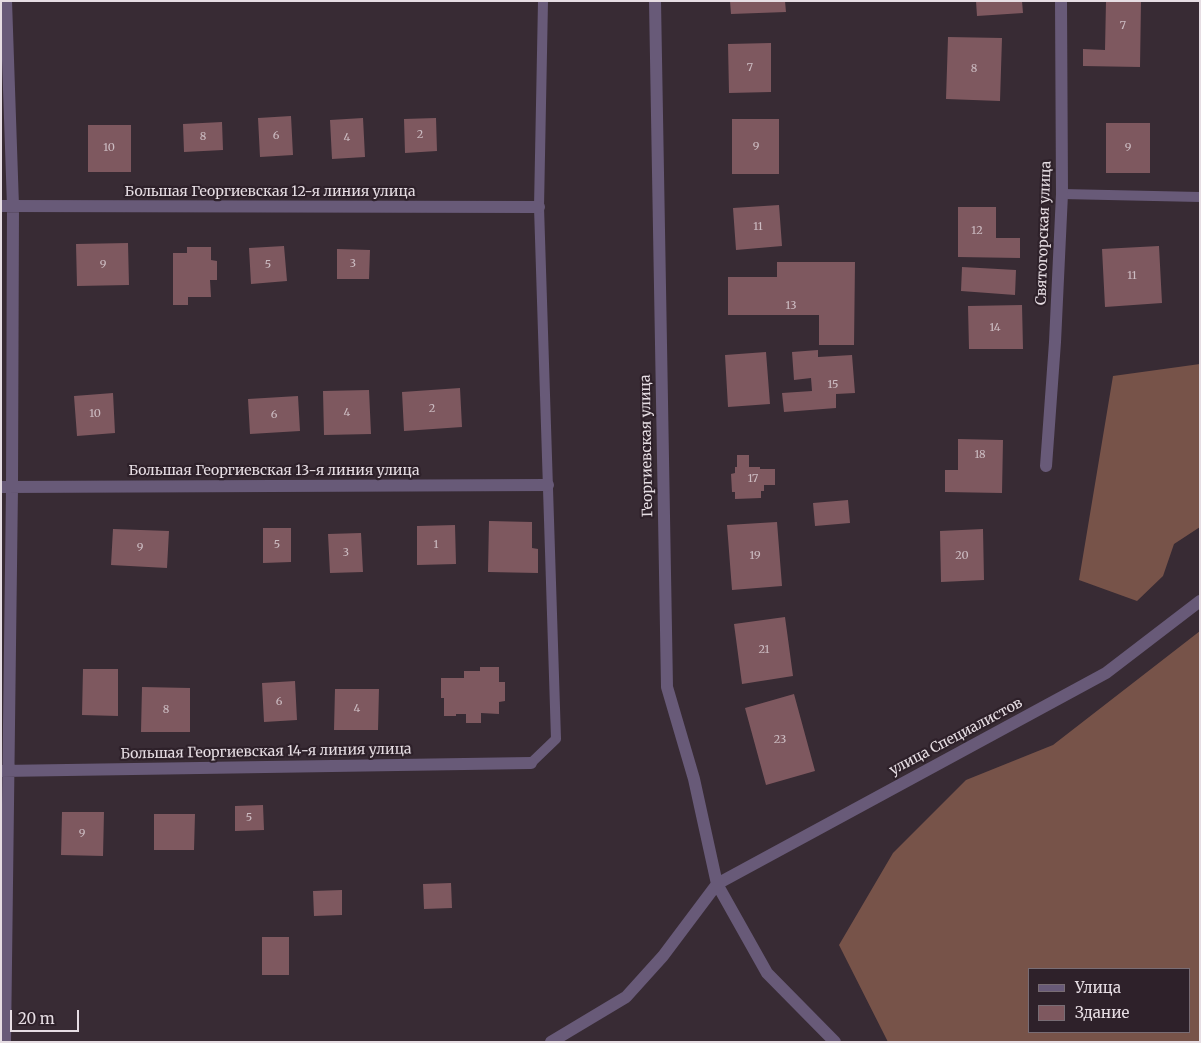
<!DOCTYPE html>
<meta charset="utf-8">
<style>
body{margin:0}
#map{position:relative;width:1201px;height:1043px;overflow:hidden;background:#382b34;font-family:Merriweather,serif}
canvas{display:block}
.frame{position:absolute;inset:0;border:2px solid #e6dde3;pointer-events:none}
.legend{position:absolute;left:1028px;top:968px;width:162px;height:65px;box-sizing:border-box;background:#2e212a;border:1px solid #786c74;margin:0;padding:6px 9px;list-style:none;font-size:15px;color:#e6dde3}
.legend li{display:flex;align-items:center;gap:10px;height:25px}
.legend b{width:25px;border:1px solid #786c74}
.scale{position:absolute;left:10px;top:1010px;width:69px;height:22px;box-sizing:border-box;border:2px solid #e6dde3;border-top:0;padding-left:6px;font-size:15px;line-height:18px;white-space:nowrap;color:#e6dde3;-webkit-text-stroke:4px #2e212a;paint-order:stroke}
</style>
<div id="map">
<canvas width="1201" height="1043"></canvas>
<div class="frame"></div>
<ul class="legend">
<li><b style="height:6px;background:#685a78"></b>Улица</li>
<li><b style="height:14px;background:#7e585f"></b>Здание</li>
</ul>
<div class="scale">20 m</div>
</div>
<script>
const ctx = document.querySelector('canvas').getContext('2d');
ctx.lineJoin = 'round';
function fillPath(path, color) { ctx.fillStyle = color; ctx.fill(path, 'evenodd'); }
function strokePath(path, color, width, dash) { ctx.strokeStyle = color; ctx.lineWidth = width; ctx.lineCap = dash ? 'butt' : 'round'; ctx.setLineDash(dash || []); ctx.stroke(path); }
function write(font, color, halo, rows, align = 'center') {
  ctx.font = font + ' Merriweather,serif'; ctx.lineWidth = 4.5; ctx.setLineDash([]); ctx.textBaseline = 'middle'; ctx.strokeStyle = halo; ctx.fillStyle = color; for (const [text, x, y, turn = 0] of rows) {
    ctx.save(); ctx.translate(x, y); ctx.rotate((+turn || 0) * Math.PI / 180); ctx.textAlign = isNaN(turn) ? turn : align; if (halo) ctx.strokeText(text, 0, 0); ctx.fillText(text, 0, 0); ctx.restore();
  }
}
fillPath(new Path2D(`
 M 1200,364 L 1200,527 L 1174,544 L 1163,576 L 1137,601 L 1079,580 L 1113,376 Z
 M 1200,631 L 1200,1042 L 888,1042 L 839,945 L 893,853 L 966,780 L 1053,745 ZM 1030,969 L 1190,969 L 1190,1032 L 1030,1032 Z`), '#775349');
fillPath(new Path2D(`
 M 730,1 L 785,1 L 786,12 L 731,14 Z
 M 976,1 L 1022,1 L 1023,13 L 977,16 Z
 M 1106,1 L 1141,2 L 1140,67 L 1083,66 L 1083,49 L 1105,50 Z
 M 948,37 L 1002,38 L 1000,101 L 946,99 Z
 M 771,43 L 771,92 L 729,93 L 728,44 Z
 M 291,116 L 293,155 L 260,157 L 258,118 Z
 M 363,118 L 365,157 L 332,159 L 330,120 Z
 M 436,118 L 437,151 L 405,153 L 404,119 Z
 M 732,119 L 779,119 L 779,174 L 732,174 Z
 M 222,122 L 223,150 L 184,152 L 183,124 Z
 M 1106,123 L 1150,123 L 1150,173 L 1106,173 Z
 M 88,125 L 131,125 L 131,172 L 88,172 Z
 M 779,205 L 782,246 L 736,250 L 733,208 Z
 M 958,207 L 996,207 L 996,238 L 1020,238 L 1020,258 L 958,257 Z
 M 128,243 L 129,285 L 77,286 L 76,244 Z
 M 284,246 L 287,281 L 251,284 L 249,248 Z
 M 1159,246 L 1162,303 L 1105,307 L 1102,249 Z
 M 187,247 L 211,247 L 211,260 L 217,261 L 217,280 L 210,280 L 211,297 L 188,297 L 188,305 L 173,305 L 173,253 L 187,253 Z
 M 337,249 L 370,250 L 369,279 L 337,279 Z
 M 777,262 L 855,262 L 854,345 L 819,345 L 819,315 L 728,315 L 728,277 L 777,277 Z
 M 962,267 L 1016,270 L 1015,295 L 961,291 Z
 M 1022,305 L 1023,349 L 969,349 L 968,306 Z
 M 818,350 L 818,357 L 852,355 L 855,393 L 836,394 L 836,408 L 784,412 L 782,393 L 812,391 L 811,378 L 794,380 L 792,352 Z
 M 766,352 L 770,404 L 728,407 L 725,355 Z
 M 460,388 L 462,427 L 404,431 L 402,392 Z
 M 369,390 L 371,434 L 324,435 L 323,391 Z
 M 113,393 L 115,433 L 77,436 L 74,396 Z
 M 298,396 L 300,431 L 250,434 L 248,399 Z
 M 958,439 L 1003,440 L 1002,493 L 945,492 L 945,470 L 958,470 Z
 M 737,455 L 749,455 L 749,467 L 760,467 L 760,469 L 775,469 L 775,485 L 764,485 L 764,491 L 761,491 L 761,498 L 735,499 L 735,492 L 732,492 L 731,474 L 735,473 L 735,467 L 737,467 Z
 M 848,500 L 850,523 L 815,526 L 813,503 Z
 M 489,521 L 532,522 L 532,548 L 538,549 L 538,573 L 488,572 Z
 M 777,522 L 782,586 L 732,590 L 727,525 Z
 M 455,525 L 456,564 L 417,565 L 417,526 Z
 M 263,528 L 291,528 L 291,562 L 263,563 Z
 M 113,529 L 169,531 L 167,568 L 111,565 Z
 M 983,529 L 984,580 L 941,582 L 940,531 Z
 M 361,533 L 363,572 L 330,573 L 328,534 Z
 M 785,617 L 793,676 L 742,684 L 734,624 Z
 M 480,667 L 499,667 L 499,682 L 505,682 L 505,701 L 499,702 L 499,714 L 481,713 L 481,723 L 466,723 L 466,714 L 456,714 L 456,716 L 444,716 L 444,698 L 441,698 L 441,678 L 464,678 L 464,671 L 480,671 Z
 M 83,669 L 118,669 L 118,716 L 82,715 Z
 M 295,681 L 297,720 L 264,722 L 262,683 Z
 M 142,687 L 190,688 L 190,732 L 141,732 Z
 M 335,689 L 379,689 L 378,730 L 334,730 Z
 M 794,694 L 815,771 L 766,785 L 745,708 Z
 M 263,805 L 264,830 L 235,831 L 235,806 Z
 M 62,812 L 104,812 L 103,856 L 61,855 Z
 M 154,814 L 195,814 L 194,850 L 154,850 Z
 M 451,883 L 452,908 L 424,909 L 423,884 Z
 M 342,890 L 342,915 L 314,916 L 313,891 Z
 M 262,937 L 289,937 L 289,975 L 262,975 Z`), '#7e585f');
strokePath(new Path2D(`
 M 1062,194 L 1200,197
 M 531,763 L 556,739 L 539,207 L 543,1`), '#685a78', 10);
strokePath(new Path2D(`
 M 655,1 L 667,687 L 694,779 L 717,884 L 767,973 L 835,1042
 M 1,206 L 539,207
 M 1046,466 L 1055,342 L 1062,194 L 1061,1
 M 1,487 L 548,485
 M 1,771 L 531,763
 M 5,1042 L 12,487 L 13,206 L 6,1
 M 551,1042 L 626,997 L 663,956 L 717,884 L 1106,673 L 1200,601`), '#685a78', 12);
write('11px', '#ccbcc2', null, [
 ["7",1123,26],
 ["7",750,68],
 ["8",974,69],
 ["2",420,135],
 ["6",276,136],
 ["8",203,137],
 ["4",347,138],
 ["9",756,147],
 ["10",109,148],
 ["9",1128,148],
 ["11",758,227],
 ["12",977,231],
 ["3",353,264],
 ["9",103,265],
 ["5",268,265],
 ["11",1132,276],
 ["13",791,306],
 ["14",995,328],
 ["15",833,385],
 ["2",432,409],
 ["4",347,413],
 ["10",95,414],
 ["6",274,415],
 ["18",980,455],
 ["17",753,479],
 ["5",277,545],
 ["1",436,545],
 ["9",140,548],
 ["3",346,553],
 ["19",755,556],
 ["20",962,556],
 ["21",764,650],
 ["6",279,702],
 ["4",357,709],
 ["8",166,710],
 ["23",780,740],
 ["5",249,818],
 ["9",82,834]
]);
write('14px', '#e6dde3', '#2e212a', [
 ["Большая Георгиевская 12-я линия улица",270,192],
 ["Святогорская улица",1044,233,-88],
 ["Георгиевская улица",647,446,-91],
 ["Большая Георгиевская 13-я линия улица",274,471],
 ["улица Специалистов",956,737,-28],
 ["Большая Георгиевская 14-я линия улица",266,752,-1]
]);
</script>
